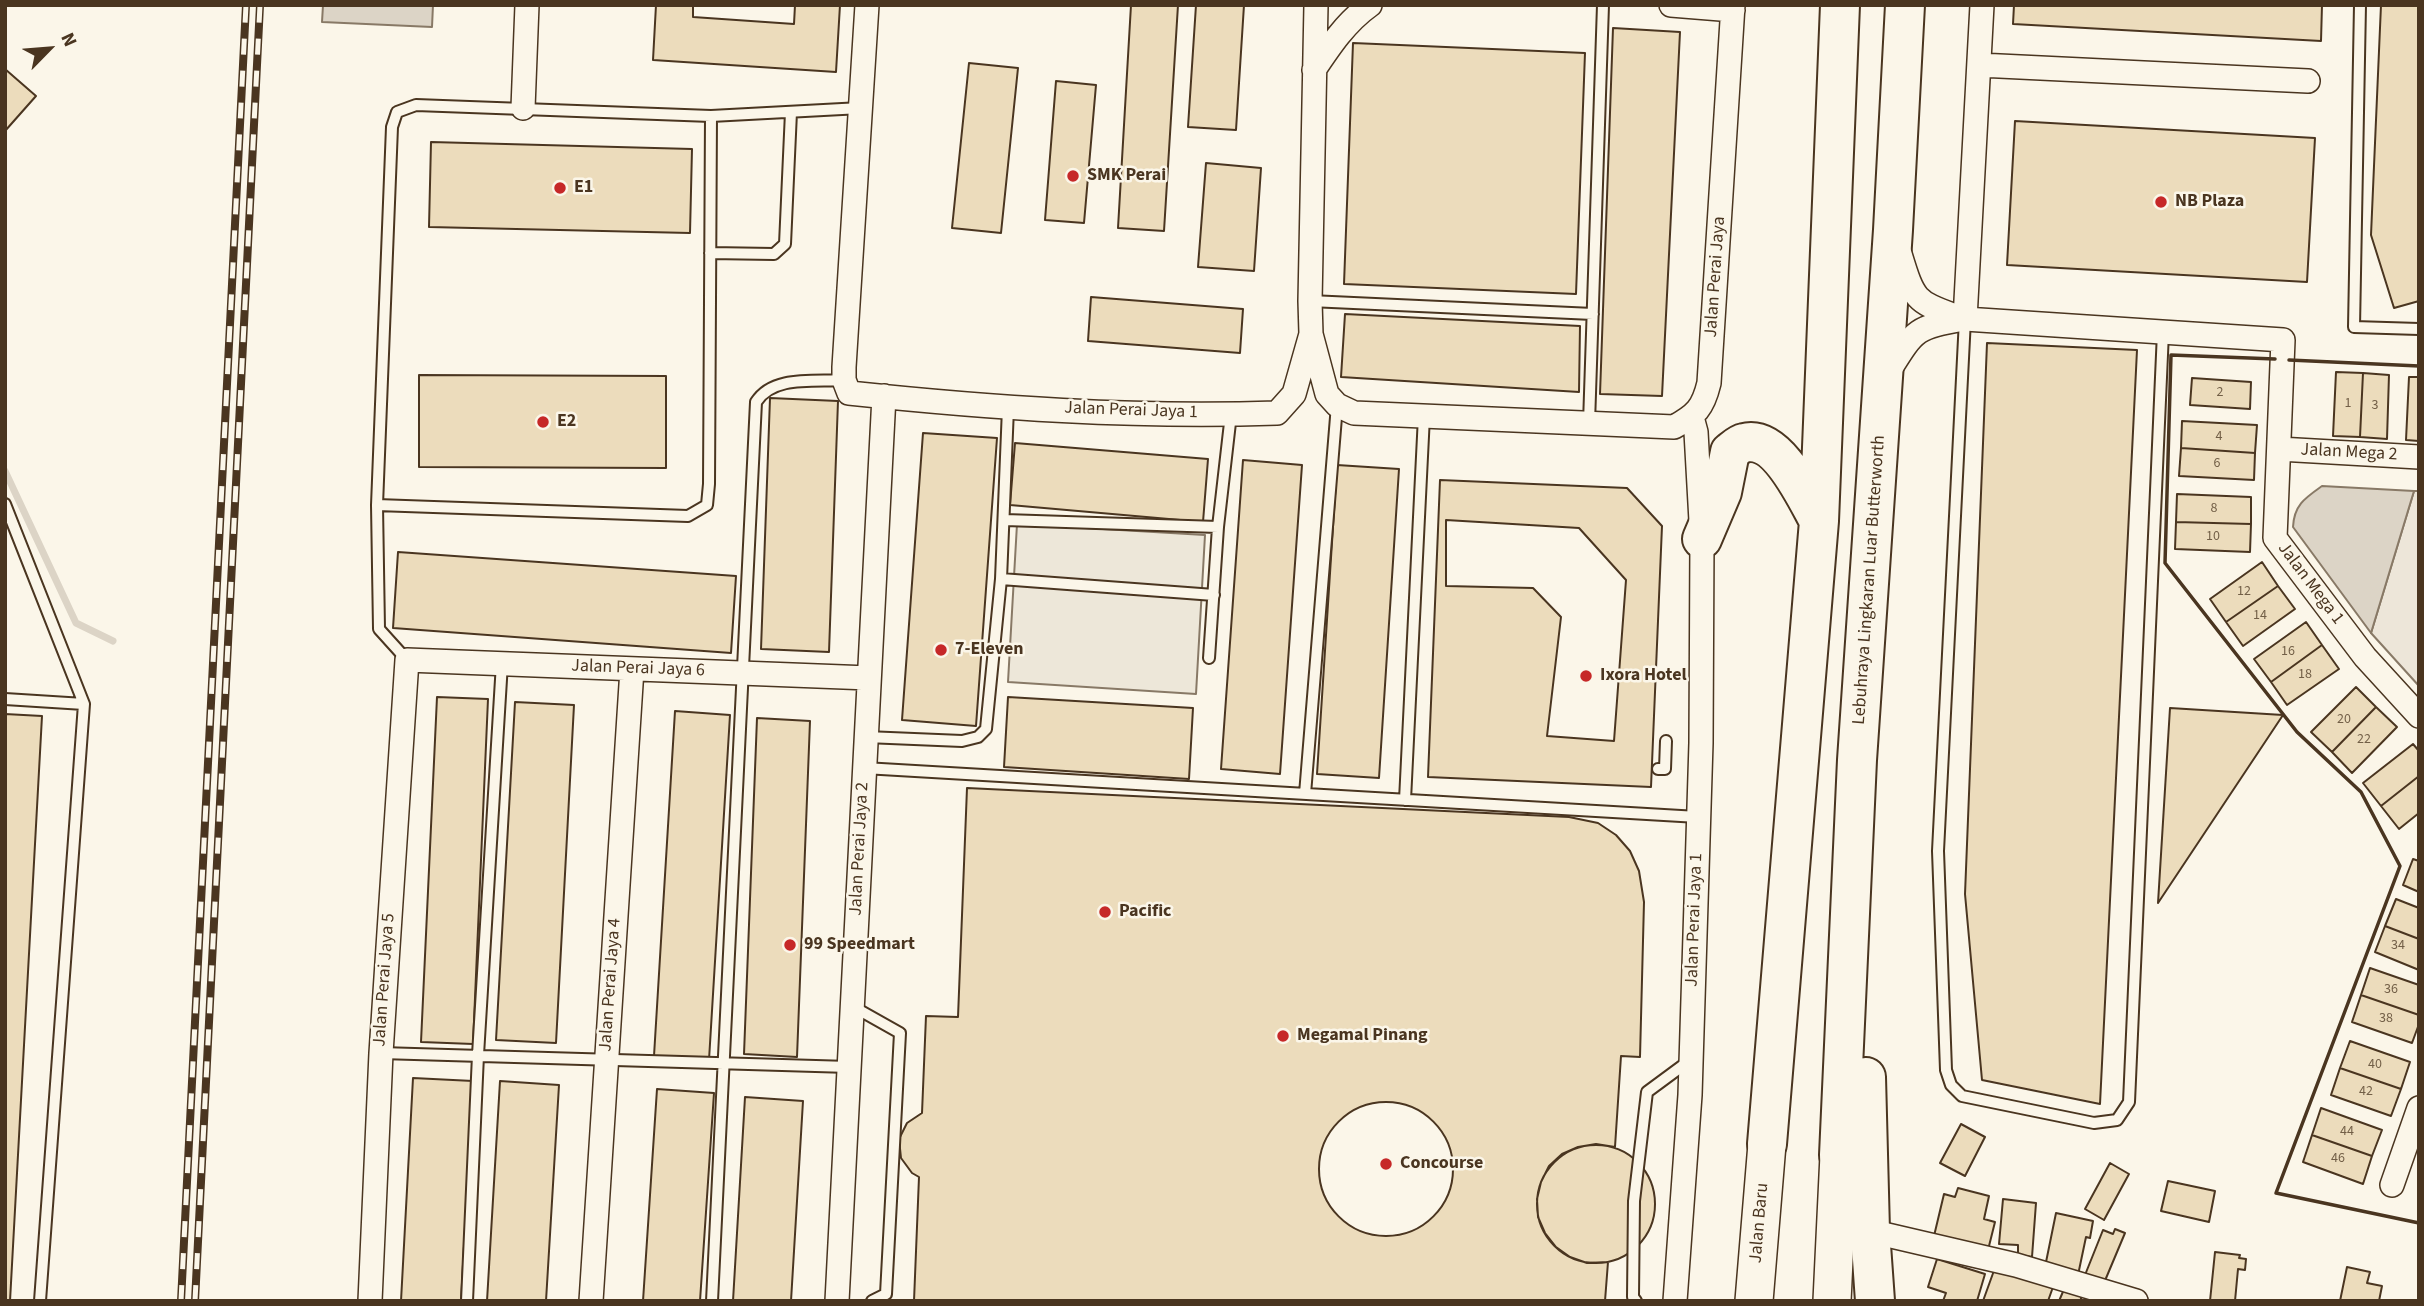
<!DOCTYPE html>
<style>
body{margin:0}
#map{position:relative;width:2424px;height:1306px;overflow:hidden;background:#fbf6e9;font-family:"Source Sans 3",sans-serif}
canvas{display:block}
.frame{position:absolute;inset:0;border:7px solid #4a3520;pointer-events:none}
.north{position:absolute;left:14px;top:14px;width:70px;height:70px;-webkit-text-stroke:5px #fbf6e9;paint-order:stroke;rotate:65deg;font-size:19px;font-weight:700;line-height:28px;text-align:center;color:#4a3520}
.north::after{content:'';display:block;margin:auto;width:24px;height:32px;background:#4a3520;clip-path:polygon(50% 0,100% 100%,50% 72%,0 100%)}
</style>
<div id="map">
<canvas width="2424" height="1306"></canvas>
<div class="frame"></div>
<div class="north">N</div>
</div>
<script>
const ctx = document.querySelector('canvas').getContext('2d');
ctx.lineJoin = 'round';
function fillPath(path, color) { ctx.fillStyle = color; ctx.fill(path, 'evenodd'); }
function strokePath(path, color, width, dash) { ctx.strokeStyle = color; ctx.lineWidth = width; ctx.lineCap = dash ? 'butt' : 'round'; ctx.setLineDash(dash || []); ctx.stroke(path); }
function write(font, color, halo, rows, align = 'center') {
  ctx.font = font + ' "Source Sans 3",sans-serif'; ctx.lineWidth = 5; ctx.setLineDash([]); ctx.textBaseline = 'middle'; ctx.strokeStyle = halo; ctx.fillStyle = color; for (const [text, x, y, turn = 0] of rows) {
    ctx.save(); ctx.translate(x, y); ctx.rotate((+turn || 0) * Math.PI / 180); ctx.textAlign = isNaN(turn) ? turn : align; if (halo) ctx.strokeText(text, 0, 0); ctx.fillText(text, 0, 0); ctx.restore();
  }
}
const green = new Path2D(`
 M 2414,491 L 2419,491 L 2419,686 L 2371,633 Z`);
fillPath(green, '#ede6d9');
strokePath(green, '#887966', 2);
const parking = new Path2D(`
 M 1017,524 L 1205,535 L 1196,694 L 1008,682 Z`);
fillPath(parking, '#ede7d9');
strokePath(parking, '#887966', 2);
const water = new Path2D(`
 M 323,5 L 433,5 L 432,27 L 322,22 Z
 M 2322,486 L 2414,491 L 2371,633 L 2293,527 C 2294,505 2305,498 2322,486 Z`);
fillPath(water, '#dcd4c6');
strokePath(water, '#887966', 2);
strokePath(new Path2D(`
 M 5,471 L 76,623 L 113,641`), '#dcd4c6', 7);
const building = new Path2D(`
 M 656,5 L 693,5 L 693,17 L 794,24 L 795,5 L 840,5 L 836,72 L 653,60 Z
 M 1131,5 L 1178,5 L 1164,231 L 1118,228 Z
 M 1196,5 L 1244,5 L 1236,130 L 1188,127 Z
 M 2014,5 L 2322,5 L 2321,41 L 2013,24 Z
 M 2381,5 L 2419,5 L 2419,301 L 2394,308 L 2371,235 Z
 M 1613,28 L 1680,32 L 1662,396 L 1600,394 Z
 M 1353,43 L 1585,53 L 1576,294 L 1344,284 Z
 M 969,63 L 1018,68 L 1001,233 L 952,228 Z
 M 5,69 L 36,96 L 5,131 Z
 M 1056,81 L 1096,85 L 1084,223 L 1045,220 Z
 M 2015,121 L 2315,138 L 2307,282 L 2007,265 Z
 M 431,142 L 692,149 L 690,233 L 429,227 Z
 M 1206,163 L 1261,168 L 1254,271 L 1198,267 Z
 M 1091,297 L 1243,309 L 1240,353 L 1088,341 Z
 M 1345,314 L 1580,326 L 1579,392 L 1341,377 Z
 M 1987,343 L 2137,350 L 2100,1104 L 1982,1080 L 1965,894 Z
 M 2336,372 L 2363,373 L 2360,437 L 2333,436 Z
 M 2363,373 L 2389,375 L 2387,439 L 2360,437 Z
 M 419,375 L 666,376 L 666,468 L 419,467 Z
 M 2409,377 L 2419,377 L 2419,441 L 2406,440 Z
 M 2192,378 L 2251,382 L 2250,409 L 2190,405 Z
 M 770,398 L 838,401 L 829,652 L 761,649 Z
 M 2182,421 L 2257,425 L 2255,453 L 2181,448 Z
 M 923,433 L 997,438 L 976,726 L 902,720 Z
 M 1015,443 L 1208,459 L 1203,522 L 1010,505 Z
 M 2181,448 L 2255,453 L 2254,480 L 2179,476 Z
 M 1243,460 L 1302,465 L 1280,774 L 1221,769 Z
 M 1337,465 L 1399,469 L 1379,778 L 1317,774 Z
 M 1440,480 L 1627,488 L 1662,526 L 1651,787 L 1428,777 Z
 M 2177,494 L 2251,497 L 2251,524 L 2176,522 Z
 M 1446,520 L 1579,528 L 1626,580 L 1614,741 L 1547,736 L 1561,617 L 1533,588 L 1446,586 Z
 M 2176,522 L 2251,524 L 2250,552 L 2175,549 Z
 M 398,552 L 736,576 L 731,653 L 393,628 Z
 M 2262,562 L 2278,586 L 2226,622 L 2210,599 Z
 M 2278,586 L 2295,609 L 2243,646 L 2226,622 Z
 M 2306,622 L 2322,645 L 2271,682 L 2254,659 Z
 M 2322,645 L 2339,669 L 2287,705 L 2271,682 Z
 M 2356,687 L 2376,707 L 2332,752 L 2311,732 Z
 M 437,697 L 488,699 L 473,1044 L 421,1042 Z
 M 1008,697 L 1193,708 L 1189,779 L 1004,767 Z
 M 515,702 L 574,705 L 556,1043 L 496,1040 Z
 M 2376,707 L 2397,727 L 2352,773 L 2332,752 Z
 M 2170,708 L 2283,715 L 2158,903 Z
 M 675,711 L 730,715 L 709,1060 L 654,1056 Z
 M 5,714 L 42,716 L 10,1301 L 5,1301 Z
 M 757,718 L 810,721 L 797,1057 L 744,1054 Z
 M 2413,744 L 2419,751 L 2419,776 L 2381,806 L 2363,783 Z
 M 2419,776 L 2419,813 L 2399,829 L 2381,806 Z
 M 967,788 L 1569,817 L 1598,823 L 1616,835 L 1630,851 L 1639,871 L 1644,902 L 1640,1057 L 1621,1056 L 1615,1147 L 1596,1144 L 1578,1147 L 1562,1154 L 1549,1166 L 1541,1182 L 1537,1199 L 1538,1217 L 1545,1233 L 1556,1247 L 1570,1257 L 1587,1263 L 1608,1262 L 1605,1301 L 914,1301 L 919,1177 L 912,1173 L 901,1158 L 899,1139 L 907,1123 L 922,1113 L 926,1016 L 958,1017 Z
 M 2413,859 L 2419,861 L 2419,892 L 2403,885 Z
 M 2396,899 L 2419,908 L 2419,939 L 2385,926 Z
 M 2385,926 L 2419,939 L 2419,970 L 2375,952 Z
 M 2370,968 L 2419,985 L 2419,1015 L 2361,995 Z
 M 2361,995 L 2419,1015 L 2419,1024 L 2412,1043 L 2352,1022 Z
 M 2350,1041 L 2410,1062 L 2401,1089 L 2340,1068 Z
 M 2340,1068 L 2401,1089 L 2391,1116 L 2331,1095 Z
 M 413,1078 L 473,1081 L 461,1301 L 401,1301 Z
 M 500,1081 L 559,1085 L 546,1301 L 487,1301 Z
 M 657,1089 L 714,1093 L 700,1301 L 643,1301 Z
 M 745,1097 L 803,1101 L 791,1301 L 733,1301 Z
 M1319 1169a67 67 0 1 1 134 0a67 67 0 1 1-134 0Z
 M 2321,1108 L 2382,1130 L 2372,1156 L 2312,1135 Z
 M 1961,1124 L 1985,1137 L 1965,1176 L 1940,1163 Z
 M 2312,1135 L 2372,1156 L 2363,1184 L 2303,1162 Z
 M1537 1204a59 59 0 1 1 118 0a59 59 0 1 1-118 0Z
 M 2110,1163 L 2129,1174 L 2104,1220 L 2085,1209 Z
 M 2168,1181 L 2215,1191 L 2209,1222 L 2161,1211 Z
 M 1958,1188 L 1989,1196 L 1984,1219 L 1995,1222 L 1988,1250 L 1934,1236 L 1944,1194 L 1955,1197 Z
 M 2003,1199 L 2036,1203 L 2032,1257 L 2018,1255 L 2018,1245 L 1999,1244 Z
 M 2056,1213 L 2093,1221 L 2090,1238 L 2086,1237 L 2078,1275 L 2045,1267 Z
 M 2115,1229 L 2125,1233 L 2104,1283 L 2085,1275 L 2103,1230 L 2113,1234 Z
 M 2215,1252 L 2240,1255 L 2239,1258 L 2246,1259 L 2245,1270 L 2238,1269 L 2235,1301 L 2210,1301 Z
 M 1937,1259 L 1985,1274 L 1977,1301 L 1943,1301 L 1946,1293 L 1928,1287 Z
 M 1996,1265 L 2053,1287 L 2048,1301 L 1983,1301 Z
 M 2347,1267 L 2370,1272 L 2367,1283 L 2382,1286 L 2379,1301 L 2340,1301 Z
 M 2065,1287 L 2083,1294 L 2080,1301 L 2059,1301 Z`);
fillPath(building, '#ecdcbc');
strokePath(building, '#4a3520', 2);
const service = new Path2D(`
 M 2360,5 L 2354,327 L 2419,329
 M 710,253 L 774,254 L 785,244 L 791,112
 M 1310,301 L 1593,314
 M 1965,319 L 1938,851 L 1946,1070 L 1951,1085 L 1962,1096 L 2094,1123 L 2117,1120 L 2129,1102 L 2163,332
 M 1589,423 L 1603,5
 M 5,504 L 84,704
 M 377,505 L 688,516 L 707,505 L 709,484 L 711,116
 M 1005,520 L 1218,527
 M 1001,579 L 1214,595
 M 1209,658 L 1218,527 L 1231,414
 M 407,660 L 379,629 L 377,505 L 392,127 L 397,112 L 416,105 L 711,116 L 861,108
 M 5,699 L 84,704 L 40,1301
 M 866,737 L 962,741 L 978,737 L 986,729 L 1001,579 L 1008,408
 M 864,768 L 1698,817
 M 1658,769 L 1665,769 L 1666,741
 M 1305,794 L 1337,405
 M 1405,800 L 1424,416
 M 852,1006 L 900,1033 L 886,1294 L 872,1301
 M 381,1053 L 849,1067
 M 467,1301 L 478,1055 L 502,663
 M 712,1301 L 756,402 C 773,375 814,382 844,380
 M 1636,1301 L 1633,1297 L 1634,1201 L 1647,1092 L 1689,1061`);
const minor = new Path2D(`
 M 867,5 L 844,367 L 844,380 L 849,393 C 991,408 1134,418 1277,413 L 1294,394 L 1311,334
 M 1316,5 L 1310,301 L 1311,334 L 1327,394 L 1337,405 L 1354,413 L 1674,427 C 1696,415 1703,408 1709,383 L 1733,5
 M 1671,5 L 1733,10
 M 1979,65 L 2308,81
 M 1314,70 C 1330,46 1346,22 1370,5
 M 523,108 L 527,5
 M 1900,254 C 1915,304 1916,301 1963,319
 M 1965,319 L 1982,5
 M 1889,371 C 1915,329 1916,327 1965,319 L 2283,340 L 2275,538 L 2365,657 L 2419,716
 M 2279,449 L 2419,457
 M 2392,1185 L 2419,1108
 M 1870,1231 L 2016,1265 L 2136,1301
 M 370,1301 L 381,1053 L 407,660 L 869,678
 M 591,1301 L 632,669
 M 837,1301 L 884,396
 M 1675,1301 L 1690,1095 L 1701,743 L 1702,539 L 1696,432 L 1692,417`);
const trunk = new Path2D(`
 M 1754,1301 L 1767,1144
 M 1832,1301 L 1839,1155`);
const motorway = new Path2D(`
 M 1702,539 L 1722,492 L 1730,452 C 1734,449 1739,444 1744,443 C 1778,434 1806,498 1819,521
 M 1866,1077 L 1870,1231 L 1875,1301
 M 1767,1144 L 1819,521 L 1840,5
 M 1839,1155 L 1857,760 L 1893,230 L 1905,5`);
strokePath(service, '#4a3520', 14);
strokePath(minor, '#4a3520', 26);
strokePath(trunk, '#4a3520', 40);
strokePath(motorway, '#4a3520', 42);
strokePath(service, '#fbf6e9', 10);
strokePath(minor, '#fbf6e9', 23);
strokePath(trunk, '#fbf6e9', 37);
strokePath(motorway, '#fbf6e9', 38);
const rail = new Path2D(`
 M 181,1301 L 246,5
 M 195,1301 L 260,5`);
strokePath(rail, '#4a3520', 8);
strokePath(rail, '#fbf6e9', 5, [16]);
strokePath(new Path2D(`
 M 2275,359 L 2171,355 L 2165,563 L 2297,732 L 2361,792 L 2400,866 L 2276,1193 L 2419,1223
 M 2289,360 L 2419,366`), '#4a3520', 3.5);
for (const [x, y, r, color] of [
 [1073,176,7,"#c62828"],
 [560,188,7,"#c62828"],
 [2161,202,7,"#c62828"],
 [543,422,7,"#c62828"],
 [941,650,7,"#c62828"],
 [1586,676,7,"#c62828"],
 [1105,912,7,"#c62828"],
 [790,945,7,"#c62828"],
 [1283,1036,7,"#c62828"],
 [1386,1164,7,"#c62828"]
]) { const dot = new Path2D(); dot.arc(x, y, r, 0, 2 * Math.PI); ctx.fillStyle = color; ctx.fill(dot); strokePath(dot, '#fbf6e9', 2.5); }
write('14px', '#725f47', null, [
 ["2",2220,393],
 ["1",2348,404],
 ["3",2375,406],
 ["4",2219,437],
 ["6",2217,464],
 ["8",2214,509],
 ["10",2213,537],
 ["12",2244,592],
 ["14",2260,616],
 ["16",2288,652],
 ["18",2305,675],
 ["20",2344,720],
 ["22",2364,740],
 ["34",2398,946],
 ["36",2391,990],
 ["38",2386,1019],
 ["40",2375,1065],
 ["42",2366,1092],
 ["44",2347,1132],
 ["46",2338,1159]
]);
write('bold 18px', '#4a3520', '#fbf6e9', [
 ["SMK Perai",1087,176],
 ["E1",574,188],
 ["NB Plaza",2175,202],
 ["E2",557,422],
 ["7-Eleven",955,650],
 ["Ixora Hotel",1600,676],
 ["Pacific",1119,912],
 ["99 Speedmart",804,945],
 ["Megamal Pinang",1297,1036],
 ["Concourse",1400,1164]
], 'left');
write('18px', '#4a3520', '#fbf6e9', [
 ["Jalan Perai Jaya",1716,277,-86],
 ["Jalan Perai Jaya 1",1131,411,2],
 ["Jalan Mega 2",2349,453,3],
 ["Lebuhraya Lingkaran Luar Butterworth",1870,580,-86],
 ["Jalan Mega 1",2310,584,53],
 ["Jalan Perai Jaya 6",638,669,2],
 ["Jalan Perai Jaya 2",860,849,-87],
 ["Jalan Perai Jaya 1",1695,920,-88],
 ["Jalan Perai Jaya 5",385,980,-86],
 ["Jalan Perai Jaya 4",611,985,-86],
 ["Jalan Baru",1760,1223,-85]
]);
</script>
